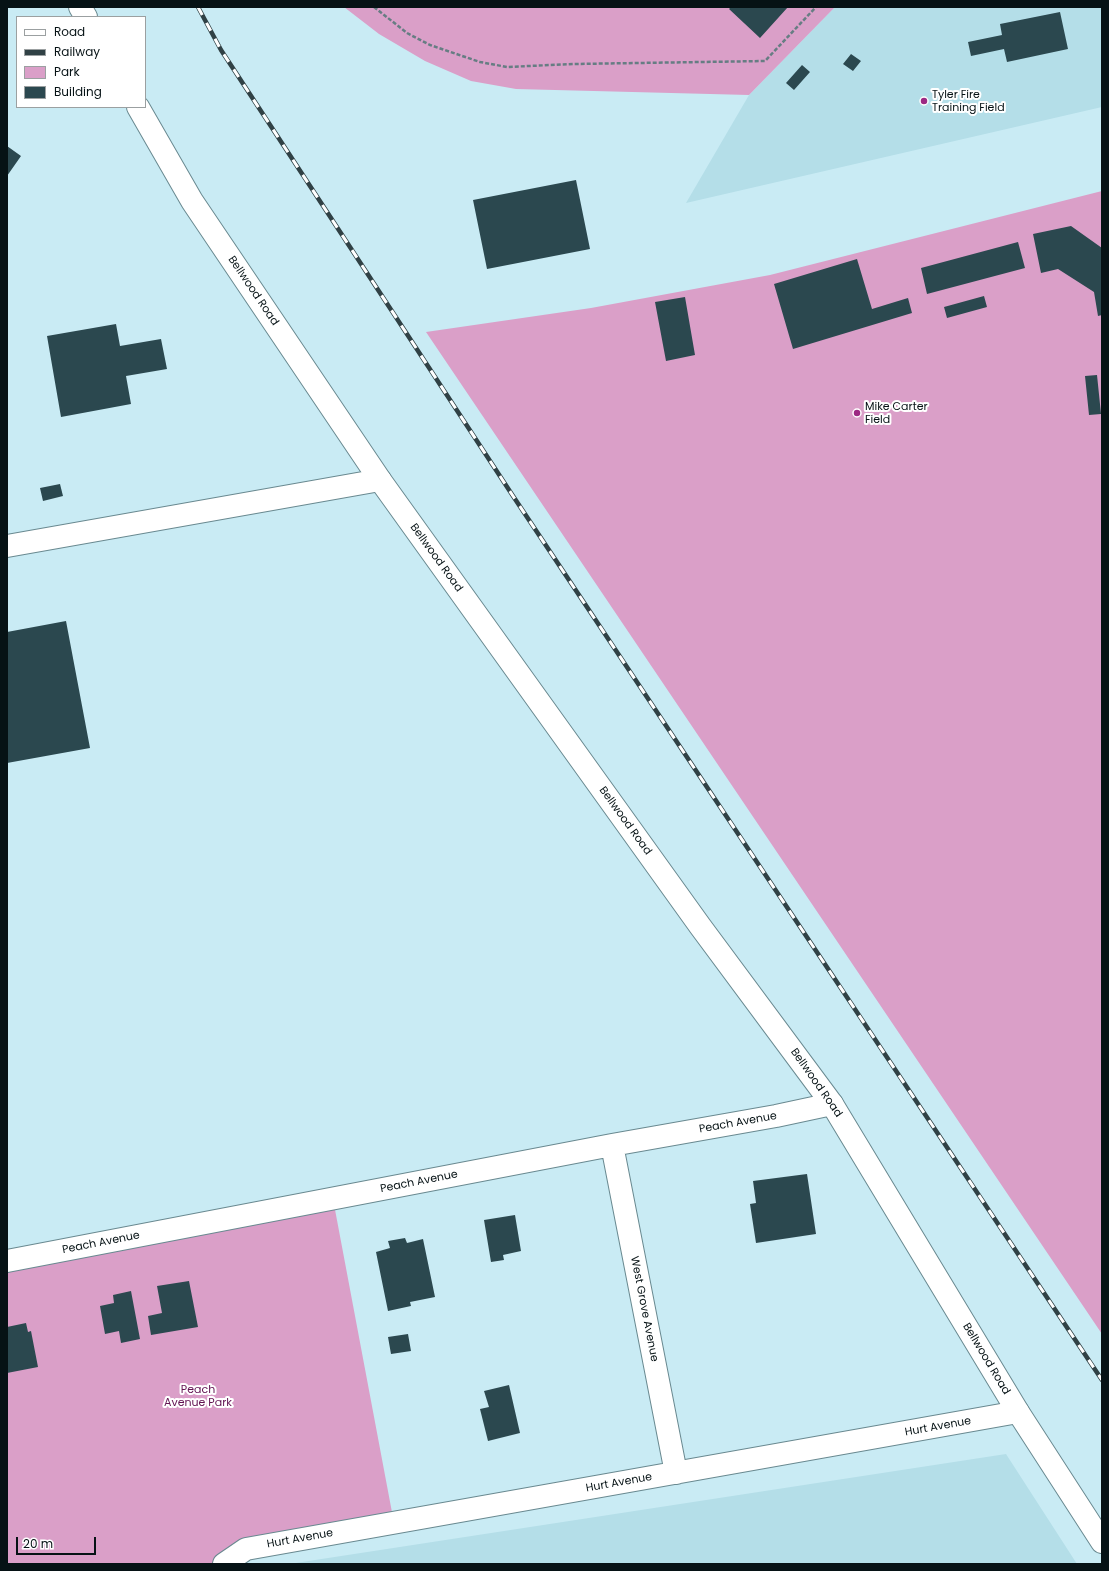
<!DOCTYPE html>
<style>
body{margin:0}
#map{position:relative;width:1109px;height:1571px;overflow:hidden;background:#c9ebf4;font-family:Poppins,sans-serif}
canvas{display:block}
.frame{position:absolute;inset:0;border:8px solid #061215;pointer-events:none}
.legend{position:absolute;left:16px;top:16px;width:130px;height:92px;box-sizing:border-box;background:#fff;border:1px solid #9ba0a1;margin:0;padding:5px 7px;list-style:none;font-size:12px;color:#061215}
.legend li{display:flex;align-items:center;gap:8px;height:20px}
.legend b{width:20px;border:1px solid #9ba0a1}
.scale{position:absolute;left:16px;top:1537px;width:80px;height:18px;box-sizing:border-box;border:2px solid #061215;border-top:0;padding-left:5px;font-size:12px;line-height:14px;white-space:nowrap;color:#061215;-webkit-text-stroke:3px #fff;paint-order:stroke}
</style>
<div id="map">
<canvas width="1109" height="1571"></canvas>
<div class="frame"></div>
<ul class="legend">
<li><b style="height:5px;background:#fff"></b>Road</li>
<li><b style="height:5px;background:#304145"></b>Railway</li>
<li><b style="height:11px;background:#da9fc8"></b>Park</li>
<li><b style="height:11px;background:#2b484f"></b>Building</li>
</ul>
<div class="scale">20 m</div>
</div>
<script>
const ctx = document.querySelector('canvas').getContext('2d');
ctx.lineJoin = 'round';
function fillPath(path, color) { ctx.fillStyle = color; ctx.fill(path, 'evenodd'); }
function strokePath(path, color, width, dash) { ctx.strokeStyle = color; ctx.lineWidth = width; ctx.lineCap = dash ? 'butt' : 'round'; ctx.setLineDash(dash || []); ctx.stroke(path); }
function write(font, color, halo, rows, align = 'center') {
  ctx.font = font + ' Poppins,sans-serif'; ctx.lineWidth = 4; ctx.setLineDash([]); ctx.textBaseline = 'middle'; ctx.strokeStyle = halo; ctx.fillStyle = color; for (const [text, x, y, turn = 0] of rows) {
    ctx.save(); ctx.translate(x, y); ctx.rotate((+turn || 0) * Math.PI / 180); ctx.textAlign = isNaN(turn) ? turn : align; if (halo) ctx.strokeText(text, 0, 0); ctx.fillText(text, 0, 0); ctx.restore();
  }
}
fillPath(new Path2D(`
 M 835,7 L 1102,7 L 1102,107 L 686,203 L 749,95 Z
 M 1006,1454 L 1077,1564 L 289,1564 Z`), '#b4dee8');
fillPath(new Path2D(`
 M 344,7 L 835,7 L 749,95 L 516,89 L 471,81 L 425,61 L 379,34 Z
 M 1102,191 L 1102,1334 L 426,332 L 591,308 L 770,275 Z
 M 333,1199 L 394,1523 L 228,1564 L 7,1564 L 7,1261 Z`), '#da9fc8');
fillPath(new Path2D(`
 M 731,7 L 788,7 L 760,38 L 729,9 Z
 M 1060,12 L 1068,49 L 1007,62 L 1004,49 L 971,56 L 968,42 L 1002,35 L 1000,24 Z
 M 851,54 L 861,61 L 853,71 L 843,64 Z
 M 802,65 L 810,72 L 794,90 L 786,83 Z
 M 7,146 L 21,156 L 7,176 Z
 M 576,180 L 590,249 L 487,269 L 473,200 Z
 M 1071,226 L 1102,248 L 1102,315 L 1098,316 L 1094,292 L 1058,269 L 1041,273 L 1033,234 Z
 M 1018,242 L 1025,268 L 927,294 L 921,268 Z
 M 857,259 L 872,309 L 908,298 L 912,313 L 793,349 L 774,284 Z
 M 984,296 L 987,307 L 947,318 L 944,307 Z
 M 685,297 L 695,355 L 666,361 L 655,302 Z
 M 116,324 L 120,346 L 161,339 L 167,369 L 126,376 L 131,404 L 61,417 L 47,336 Z
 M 1097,375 L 1101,414 L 1089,415 L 1085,376 Z
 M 60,484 L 63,496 L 43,501 L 40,488 Z
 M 66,621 L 90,748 L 7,763 L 7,632 Z
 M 807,1174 L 816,1234 L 756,1243 L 750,1204 L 756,1203 L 753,1181 Z
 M 515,1215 L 521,1251 L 503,1255 L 504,1260 L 491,1262 L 484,1220 Z
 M 405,1238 L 407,1243 L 423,1239 L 435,1297 L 410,1302 L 411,1306 L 388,1311 L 376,1252 L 390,1248 L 388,1241 Z
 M 189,1281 L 198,1327 L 151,1335 L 148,1316 L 162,1313 L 157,1286 Z
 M 131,1291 L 140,1339 L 121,1343 L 119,1331 L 105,1334 L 100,1306 L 114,1303 L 113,1295 Z
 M 26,1323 L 28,1332 L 31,1331 L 38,1367 L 7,1373 L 7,1327 Z
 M 408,1334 L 411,1351 L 391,1354 L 388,1337 Z
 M 509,1385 L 520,1433 L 488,1441 L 480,1409 L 489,1407 L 484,1391 Z`), '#2b484f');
const minor = new Path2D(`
 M 7,546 L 380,480
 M 612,1145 L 676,1473
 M 7,1261 L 612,1145 L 776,1116 L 832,1104
 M 224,1564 L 246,1549 L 1018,1412`);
const tertiary = new Path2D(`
 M 80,7 L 86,17
 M 138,107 L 192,201 L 380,480 L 700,926 L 832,1104 L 1018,1412 L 1102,1542`);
strokePath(minor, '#698990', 24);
strokePath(tertiary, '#698990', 24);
strokePath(new Path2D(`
 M 374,7 L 407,33 L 430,45 L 480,62 L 507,67 L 573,64 L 765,61 L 816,7`), '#667d83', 2.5, [4, 2]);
strokePath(minor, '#fff', 22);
strokePath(tertiary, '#fff', 22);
const rail = new Path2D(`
 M 198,7 L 221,50 L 513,496 L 1102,1380`);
strokePath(rail, '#304145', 4.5);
strokePath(rail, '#fff', 3, [9]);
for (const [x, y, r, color] of [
 [924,101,4,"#9c2883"],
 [857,413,4,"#9c2883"]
]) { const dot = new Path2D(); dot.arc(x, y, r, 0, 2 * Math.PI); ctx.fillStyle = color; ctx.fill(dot); strokePath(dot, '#fff', 1.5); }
write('11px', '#061215', '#fff', [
 ["Tyler Fire",932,95],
 ["Training Field",932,108],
 ["Mike Carter",865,407],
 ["Field",865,420]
], 'left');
write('11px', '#061215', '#fff', [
 ["Bellwood Road",253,291,56],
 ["Bellwood Road",436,558,54],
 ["Bellwood Road",625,821,54],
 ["Bellwood Road",816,1083,55],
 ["Peach Avenue",738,1123,-10],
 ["Peach Avenue",419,1182,-11],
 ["Peach Avenue",101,1243,-11],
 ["West Grove Avenue",644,1309,79],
 ["Bellwood Road",986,1359,59],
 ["Hurt Avenue",938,1427,-10],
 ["Hurt Avenue",619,1483,-10],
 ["Hurt Avenue",300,1539,-10]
]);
write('11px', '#621352', '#fff', [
 ["Peach",198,1390],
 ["Avenue Park",198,1403]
]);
</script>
